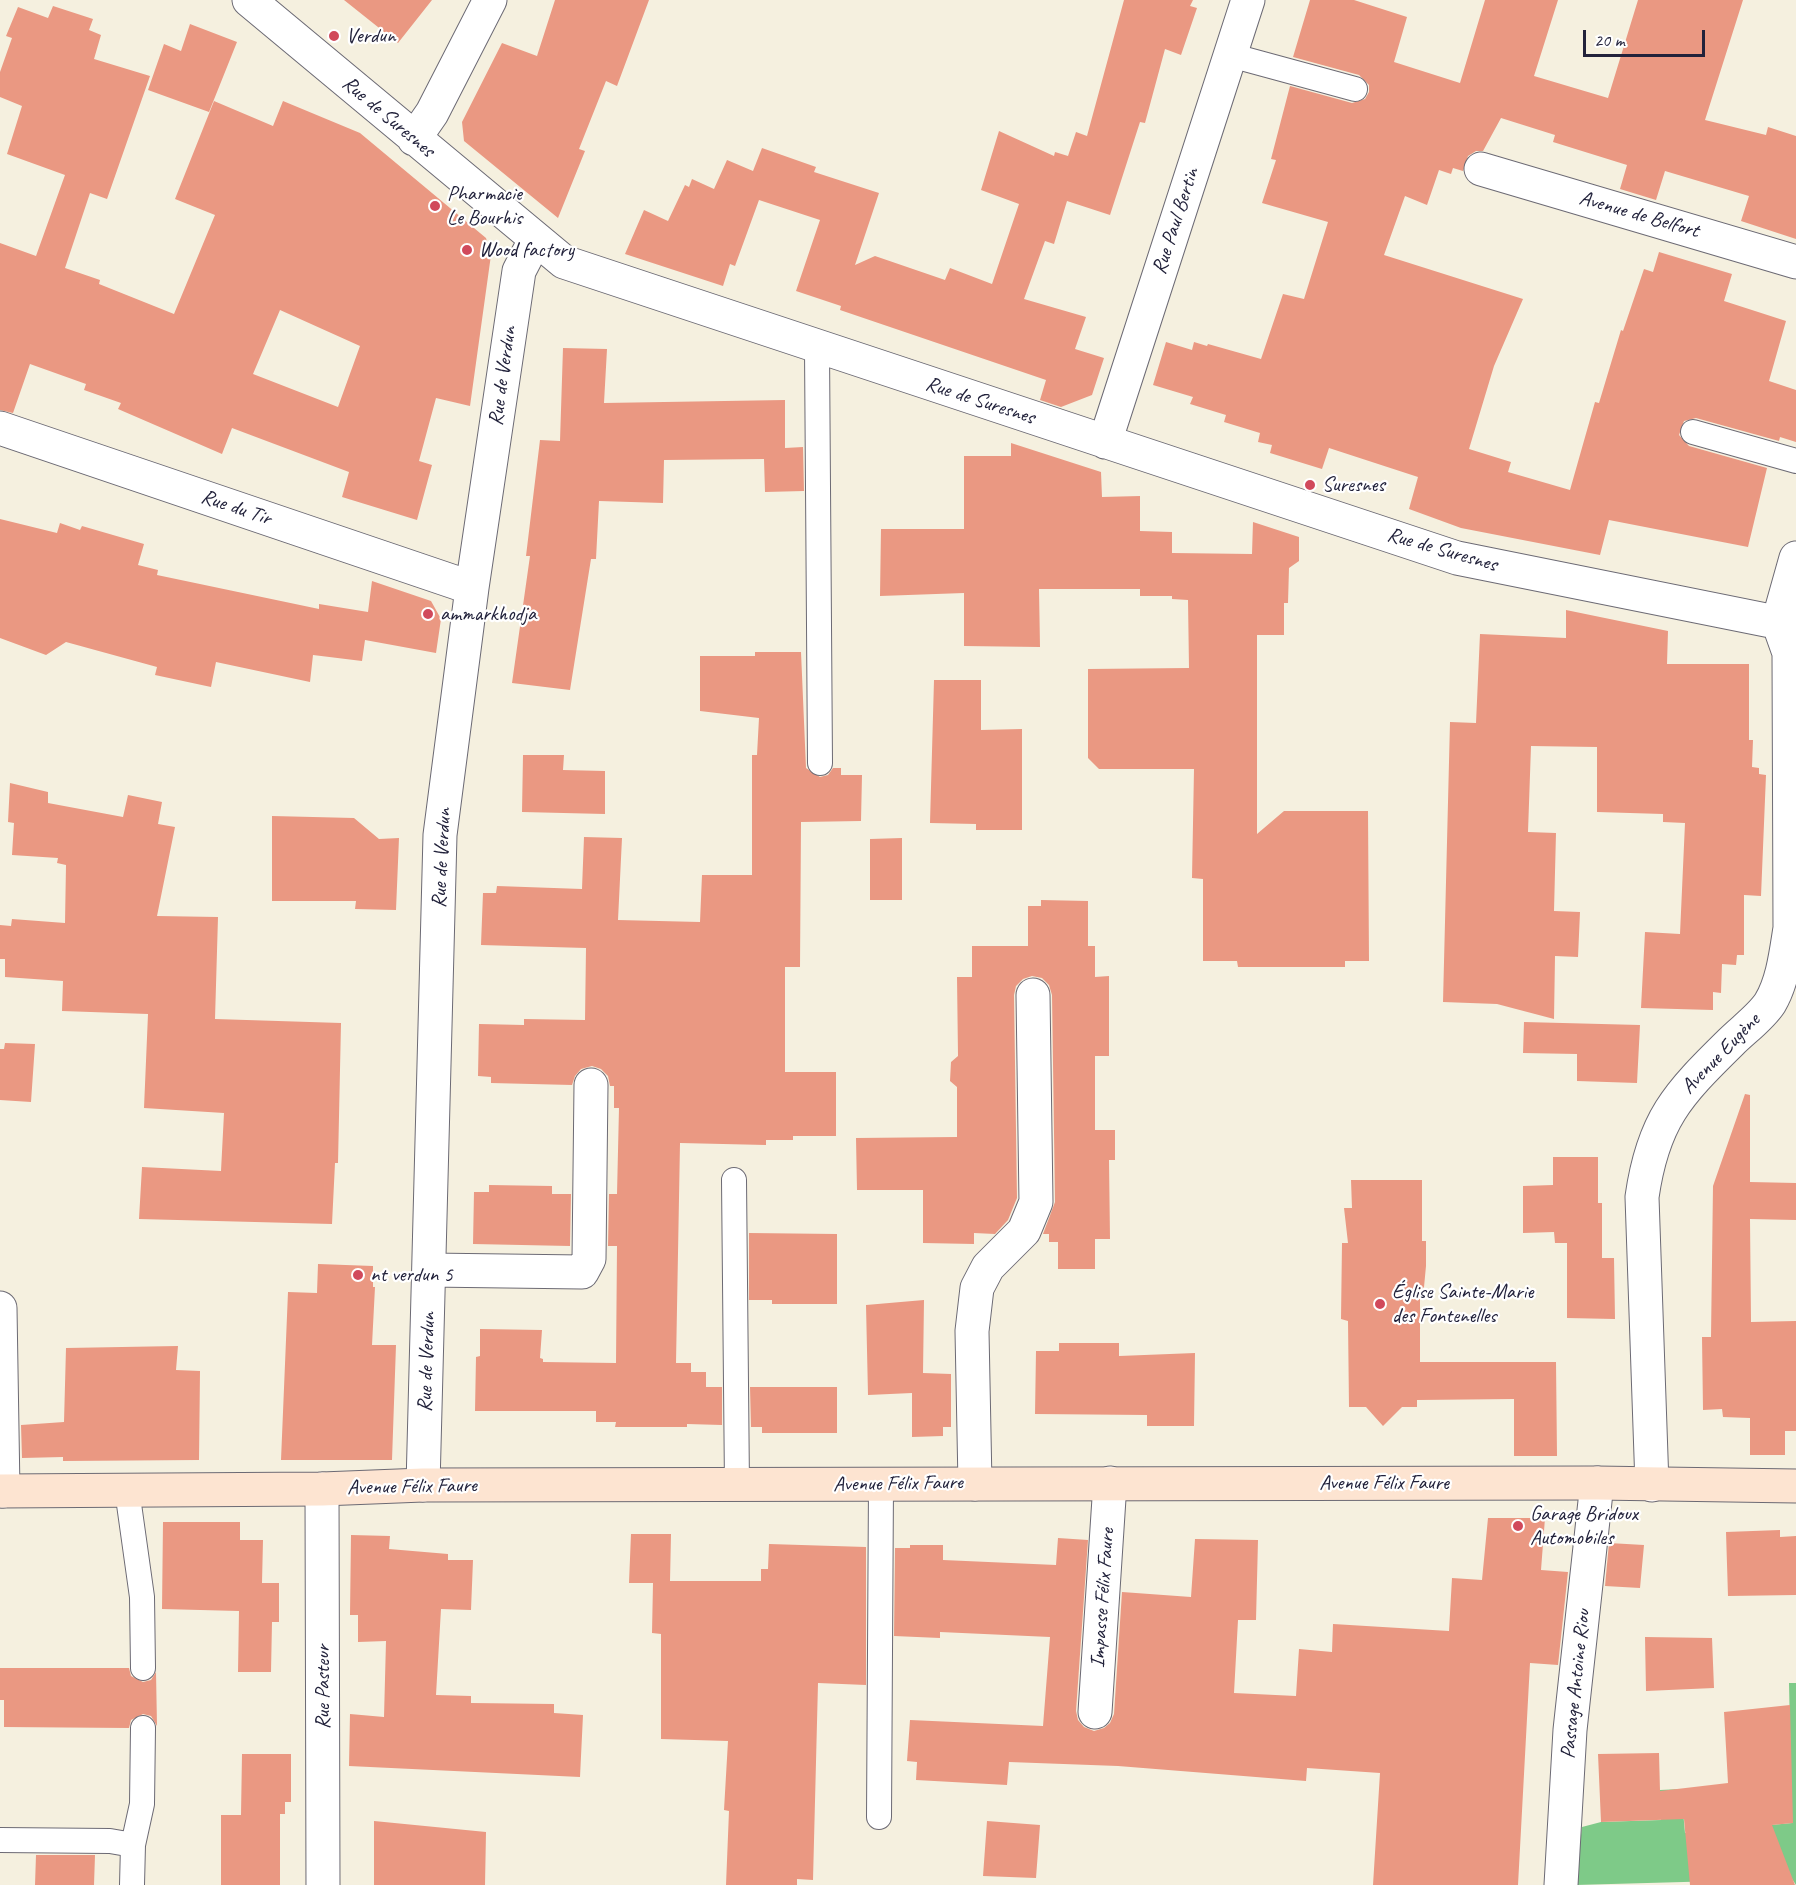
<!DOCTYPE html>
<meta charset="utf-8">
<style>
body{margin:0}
#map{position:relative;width:1796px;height:1885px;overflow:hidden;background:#f5f0df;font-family:Caveat,sans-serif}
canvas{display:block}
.scale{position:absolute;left:1583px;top:30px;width:122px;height:27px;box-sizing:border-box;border:3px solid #22223b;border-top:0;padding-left:8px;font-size:18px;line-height:21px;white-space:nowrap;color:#22223b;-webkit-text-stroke:4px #fff;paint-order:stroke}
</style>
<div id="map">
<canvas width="1796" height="1885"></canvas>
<div class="scale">20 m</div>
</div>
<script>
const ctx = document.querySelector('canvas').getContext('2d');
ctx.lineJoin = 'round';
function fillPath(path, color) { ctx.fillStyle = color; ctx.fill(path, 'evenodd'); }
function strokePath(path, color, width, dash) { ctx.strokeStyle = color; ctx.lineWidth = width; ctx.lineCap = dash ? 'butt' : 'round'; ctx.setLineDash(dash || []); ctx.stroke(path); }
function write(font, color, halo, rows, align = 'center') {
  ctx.font = font + ' Caveat,sans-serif'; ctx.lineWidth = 4.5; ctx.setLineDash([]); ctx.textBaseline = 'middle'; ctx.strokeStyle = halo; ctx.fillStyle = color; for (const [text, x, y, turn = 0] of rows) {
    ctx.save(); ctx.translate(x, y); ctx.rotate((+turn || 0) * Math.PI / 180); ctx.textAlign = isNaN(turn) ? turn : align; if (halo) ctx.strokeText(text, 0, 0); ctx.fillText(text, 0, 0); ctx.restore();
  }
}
fillPath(new Path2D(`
 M 1789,1683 L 1796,1683 L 1796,1885 L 1792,1879 L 1575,1885 L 1582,1827 L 1601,1822 L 1661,1820 L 1660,1790 L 1681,1789 L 1685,1833 L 1792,1823 Z`), '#7eca88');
fillPath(new Path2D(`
 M 344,0 L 432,0 L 398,43 Z
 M 555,0 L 649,0 L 617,86 L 606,81 L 579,149 L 585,151 L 558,218 L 464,141 L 462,122 L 502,43 L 537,56 Z
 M 1124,0 L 1193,0 L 1190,6 L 1197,8 L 1181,55 L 1165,49 L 1145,123 L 1140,122 L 1110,215 L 1067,201 L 1054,244 L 1045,241 L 1024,299 L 1086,317 L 1075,349 L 1104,358 L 1092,395 L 1061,407 L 1040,400 L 1046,380 L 840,310 L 841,306 L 796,291 L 820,220 L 759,200 L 735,266 L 730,264 L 723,286 L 625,254 L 644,210 L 668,221 L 685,185 L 689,187 L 692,179 L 714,189 L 727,160 L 753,171 L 762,148 L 816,167 L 814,172 L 879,193 L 855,265 L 875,256 L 945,280 L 950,268 L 992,284 L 1019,204 L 981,190 L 999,131 L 1054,156 L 1055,152 L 1068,156 L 1076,132 L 1087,136 Z
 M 1310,0 L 1354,0 L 1407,17 L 1394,62 L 1460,83 L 1485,0 L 1558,0 L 1534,76 L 1608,98 L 1638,0 L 1743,0 L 1705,120 L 1766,135 L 1768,127 L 1796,136 L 1796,239 L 1741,221 L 1749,196 L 1665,171 L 1656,200 L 1620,189 L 1627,165 L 1553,142 L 1555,135 L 1501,118 L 1483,151 L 1476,151 L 1468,156 L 1463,171 L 1453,168 L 1451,174 L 1439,170 L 1427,205 L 1405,196 L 1384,255 L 1523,299 L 1494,366 L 1469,449 L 1511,462 L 1508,472 L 1570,490 L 1595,402 L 1599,403 L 1621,330 L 1623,331 L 1644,269 L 1653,272 L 1659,252 L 1732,274 L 1724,301 L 1786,321 L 1769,381 L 1796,390 L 1796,442 L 1780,437 L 1779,441 L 1696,418 L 1684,421 L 1679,435 L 1689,446 L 1767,468 L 1748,547 L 1609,520 L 1600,555 L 1461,528 L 1409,509 L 1418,477 L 1329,448 L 1322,469 L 1270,453 L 1272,445 L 1258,442 L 1260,433 L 1224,422 L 1226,415 L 1190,404 L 1193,397 L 1153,385 L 1166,342 L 1192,350 L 1194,342 L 1207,346 L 1208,344 L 1261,359 L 1283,294 L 1304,299 L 1328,222 L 1262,203 L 1276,160 L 1271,159 L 1290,86 L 1352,103 L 1365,99 L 1369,92 L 1369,85 L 1359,75 L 1293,57 Z
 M 53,6 L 93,19 L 89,30 L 101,35 L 94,59 L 150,76 L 107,199 L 90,193 L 65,268 L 100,280 L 99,284 L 174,314 L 215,215 L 175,199 L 214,101 L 273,126 L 283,101 L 360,133 L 486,238 L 491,255 L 470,406 L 436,398 L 419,461 L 432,465 L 417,520 L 342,497 L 349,472 L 232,428 L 222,454 L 118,409 L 121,403 L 84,390 L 86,384 L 30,364 L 13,413 L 0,410 L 0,243 L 36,256 L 65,175 L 7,154 L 22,106 L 0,97 L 0,72 L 12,38 L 6,36 L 18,7 L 48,18 ZM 280,310 L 360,346 L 338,407 L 253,374 Z
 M 190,24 L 237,42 L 209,112 L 148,90 L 164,44 L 181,51 Z
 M 563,348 L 607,349 L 604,403 L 785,400 L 785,448 L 803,447 L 804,491 L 765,492 L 764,459 L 664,460 L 663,503 L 599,501 L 596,559 L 591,559 L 570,690 L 512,683 L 530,556 L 526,556 L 540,440 L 560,441 Z
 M 1011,443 L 1101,472 L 1102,497 L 1140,496 L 1140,531 L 1172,532 L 1172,553 L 1252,554 L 1253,522 L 1299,537 L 1299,561 L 1289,568 L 1288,603 L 1284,603 L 1284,635 L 1257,635 L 1257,834 L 1284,811 L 1368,811 L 1369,961 L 1345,961 L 1345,967 L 1238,967 L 1237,961 L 1203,961 L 1203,879 L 1192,878 L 1194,769 L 1099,769 L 1088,758 L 1088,669 L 1189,668 L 1188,600 L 1172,599 L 1172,596 L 1140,596 L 1140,589 L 1039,589 L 1040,647 L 964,646 L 964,593 L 880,596 L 881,529 L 964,529 L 964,456 L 1011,456 Z
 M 0,519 L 57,533 L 60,523 L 80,530 L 82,526 L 144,544 L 138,565 L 158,570 L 157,575 L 319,609 L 319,604 L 368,612 L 372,581 L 431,601 L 441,619 L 436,653 L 365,640 L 362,661 L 313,655 L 310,682 L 216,662 L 211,687 L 155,675 L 157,667 L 66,642 L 46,655 L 0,638 Z
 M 1566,610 L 1668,631 L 1667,664 L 1749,664 L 1749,740 L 1753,740 L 1752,767 L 1759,768 L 1759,774 L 1766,775 L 1761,896 L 1744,895 L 1744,955 L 1737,955 L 1736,965 L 1722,964 L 1721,993 L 1713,992 L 1713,1010 L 1641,1008 L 1645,932 L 1680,934 L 1685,823 L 1663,822 L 1663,814 L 1597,812 L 1597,747 L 1531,746 L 1528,832 L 1556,833 L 1554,911 L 1580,912 L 1578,957 L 1555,956 L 1554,1019 L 1497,1004 L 1443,1002 L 1450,722 L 1476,723 L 1480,634 L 1566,638 Z
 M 755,652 L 801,652 L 806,768 L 820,777 L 828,775 L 833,768 L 841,768 L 841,775 L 862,775 L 861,821 L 801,822 L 800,967 L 785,967 L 785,1072 L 836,1072 L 836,1136 L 793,1136 L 793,1140 L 766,1140 L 766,1145 L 680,1143 L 676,1363 L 691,1363 L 691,1372 L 706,1372 L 706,1387 L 722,1387 L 722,1425 L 687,1424 L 687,1427 L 615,1427 L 616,1422 L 596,1422 L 596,1411 L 475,1411 L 476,1357 L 480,1356 L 480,1329 L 542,1330 L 540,1358 L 543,1359 L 543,1362 L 616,1363 L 617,1246 L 608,1246 L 609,1194 L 617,1194 L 619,1108 L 614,1108 L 614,1086 L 610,1086 L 608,1076 L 601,1069 L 592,1066 L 581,1069 L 575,1076 L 572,1085 L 491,1083 L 491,1077 L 478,1076 L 479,1024 L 524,1025 L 524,1019 L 585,1020 L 586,948 L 481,945 L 483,893 L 496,893 L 497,886 L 582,889 L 584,837 L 622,838 L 618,920 L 700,922 L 702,875 L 752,875 L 752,755 L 757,755 L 759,718 L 700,711 L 700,656 L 755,656 Z
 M 934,680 L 981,680 L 981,730 L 1022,729 L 1022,830 L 976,830 L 976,824 L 930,823 Z
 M 523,755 L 564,755 L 563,770 L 605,771 L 605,814 L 522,812 Z
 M 10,783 L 48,792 L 48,803 L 123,817 L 128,795 L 162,802 L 158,824 L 175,827 L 157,916 L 218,917 L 215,1019 L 341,1023 L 338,1163 L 335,1163 L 332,1224 L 139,1219 L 142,1167 L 221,1171 L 224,1113 L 144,1108 L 148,1014 L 62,1011 L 63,981 L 5,977 L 5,959 L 0,959 L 0,925 L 11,926 L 12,919 L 65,923 L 66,865 L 57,863 L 58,858 L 12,855 L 14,823 L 8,822 Z
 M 272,816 L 354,818 L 379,839 L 399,838 L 396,910 L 355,909 L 356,901 L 272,901 Z
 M 902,838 L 902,900 L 870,900 L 870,839 Z
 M 1041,900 L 1088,901 L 1088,946 L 1095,946 L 1095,977 L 1109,976 L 1109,1056 L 1095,1056 L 1095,1130 L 1115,1130 L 1115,1160 L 1109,1160 L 1110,1239 L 1095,1239 L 1095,1269 L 1058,1269 L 1058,1242 L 1049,1242 L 1049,1234 L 1043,1234 L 1055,1202 L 1052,995 L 1049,985 L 1042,978 L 1032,976 L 1023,979 L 1016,986 L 1014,995 L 1017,1198 L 1008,1220 L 995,1234 L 974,1233 L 974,1244 L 923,1243 L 923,1190 L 857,1190 L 856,1138 L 957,1137 L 957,1087 L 950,1081 L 951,1062 L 958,1056 L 957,977 L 972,977 L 972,946 L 1028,946 L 1028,906 L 1041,906 Z
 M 1524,1022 L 1640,1025 L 1637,1083 L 1577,1081 L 1577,1054 L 1523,1053 Z
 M 5,1043 L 35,1044 L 31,1102 L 0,1100 L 0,1049 L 4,1049 Z
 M 1745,1094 L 1750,1095 L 1750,1182 L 1796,1183 L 1796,1220 L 1750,1219 L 1751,1322 L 1796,1321 L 1796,1431 L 1785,1431 L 1785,1455 L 1750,1455 L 1750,1418 L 1723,1417 L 1722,1409 L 1703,1410 L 1702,1337 L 1711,1337 L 1713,1186 Z
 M 1553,1157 L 1598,1157 L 1598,1203 L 1602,1203 L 1602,1258 L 1614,1258 L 1615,1319 L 1567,1318 L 1567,1243 L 1555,1243 L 1554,1232 L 1523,1233 L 1523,1186 L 1553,1185 Z
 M 1351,1180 L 1422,1180 L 1422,1241 L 1426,1241 L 1426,1266 L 1424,1287 L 1420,1291 L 1420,1362 L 1556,1362 L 1557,1456 L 1514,1456 L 1514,1399 L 1417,1400 L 1417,1407 L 1402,1407 L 1383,1426 L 1366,1407 L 1349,1407 L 1348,1321 L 1341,1319 L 1342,1243 L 1348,1243 L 1344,1208 L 1352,1208 Z
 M 489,1185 L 552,1186 L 552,1194 L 571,1194 L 570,1246 L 473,1244 L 474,1192 L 489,1192 Z
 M 749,1233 L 837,1234 L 837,1304 L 772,1304 L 772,1300 L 749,1300 Z
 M 318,1264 L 373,1266 L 373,1287 L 375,1287 L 372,1345 L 396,1345 L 392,1460 L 281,1460 L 288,1292 L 317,1293 Z
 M 924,1300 L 923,1373 L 951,1374 L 951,1427 L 943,1427 L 943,1436 L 912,1437 L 912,1393 L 868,1395 L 866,1305 Z
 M 1059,1343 L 1119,1343 L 1119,1356 L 1195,1353 L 1194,1426 L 1147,1426 L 1147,1415 L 1035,1414 L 1036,1351 L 1059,1351 Z
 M 178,1346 L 176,1370 L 200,1371 L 199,1460 L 63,1461 L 63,1457 L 22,1458 L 21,1425 L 64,1422 L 66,1348 Z
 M 750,1387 L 837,1387 L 837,1433 L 762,1433 L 762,1427 L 751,1427 Z
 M 1488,1518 L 1545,1518 L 1541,1570 L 1568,1572 L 1558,1665 L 1530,1663 L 1518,1885 L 1373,1885 L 1380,1773 L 1307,1768 L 1306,1781 L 1118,1766 L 1009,1762 L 1007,1785 L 916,1780 L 917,1762 L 907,1761 L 910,1720 L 1043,1726 L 1050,1637 L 940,1632 L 940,1638 L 894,1636 L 895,1548 L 910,1548 L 910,1545 L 943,1545 L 943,1560 L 1056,1565 L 1058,1538 L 1088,1540 L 1076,1711 L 1078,1720 L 1084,1727 L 1094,1731 L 1104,1728 L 1110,1723 L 1114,1714 L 1122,1592 L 1191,1597 L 1195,1539 L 1258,1540 L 1256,1620 L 1238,1620 L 1234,1693 L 1296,1696 L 1299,1649 L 1332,1652 L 1333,1624 L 1449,1631 L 1452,1578 L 1482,1580 Z
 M 163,1522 L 240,1522 L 240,1540 L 263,1540 L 262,1583 L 279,1583 L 279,1622 L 272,1622 L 271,1672 L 238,1672 L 239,1611 L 162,1609 Z
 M 1780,1530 L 1780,1537 L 1796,1536 L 1796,1595 L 1728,1596 L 1726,1532 Z
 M 631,1534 L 671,1534 L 670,1581 L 761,1581 L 761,1569 L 768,1569 L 769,1544 L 866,1547 L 866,1685 L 818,1683 L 813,1880 L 797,1879 L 797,1885 L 726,1885 L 729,1811 L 724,1810 L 728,1741 L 661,1739 L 661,1634 L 652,1633 L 653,1583 L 629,1583 Z
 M 351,1535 L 390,1536 L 389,1549 L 448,1554 L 448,1560 L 473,1560 L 471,1610 L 441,1609 L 436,1695 L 471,1696 L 471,1703 L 554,1704 L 554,1713 L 583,1715 L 580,1777 L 349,1766 L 350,1714 L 384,1717 L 386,1641 L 358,1642 L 358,1615 L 350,1615 Z
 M 1609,1543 L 1644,1545 L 1640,1588 L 1605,1586 Z
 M 1645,1637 L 1712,1638 L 1714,1688 L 1646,1691 Z
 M 0,1668 L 129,1668 L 131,1676 L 143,1682 L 151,1680 L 156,1672 L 157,1726 L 151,1716 L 143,1714 L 131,1720 L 129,1728 L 4,1727 L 4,1700 L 0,1700 Z
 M 1790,1705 L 1793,1823 L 1772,1825 L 1795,1885 L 1690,1885 L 1684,1819 L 1601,1822 L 1598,1754 L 1659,1753 L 1660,1791 L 1728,1783 L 1724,1712 Z
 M 242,1754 L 291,1754 L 291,1802 L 285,1802 L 285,1814 L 280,1814 L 280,1885 L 221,1885 L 221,1815 L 241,1815 Z
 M 374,1821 L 486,1832 L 485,1885 L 374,1885 Z
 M 987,1821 L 1040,1825 L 1036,1878 L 983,1876 Z
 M 36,1855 L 95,1855 L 94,1885 L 35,1885 Z`), '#ea9882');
const lane = new Path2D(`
 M 1230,55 L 1355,89
 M 817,349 L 820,763
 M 1693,432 L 1796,461
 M 734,1180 L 737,1486
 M 127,1490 L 142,1597 L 143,1668
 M 879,1817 L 881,1485
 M 0,1840 L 110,1841 L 133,1845 L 132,1885
 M 133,1845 L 142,1804 L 143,1728`);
const street = new Path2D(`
 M 249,0 L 564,262 L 1457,558 L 1796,626
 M 414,139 L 432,113 L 490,0
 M 1481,169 L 1796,262
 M 0,428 L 472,588
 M 1105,442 L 1248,0
 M 429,1270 L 582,1272 L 589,1259 L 591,1085
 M 0,1308 L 3,1491
 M 975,1484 L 972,1331 L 977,1288 L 988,1267 L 1024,1231 L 1036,1202 L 1033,995
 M 423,1485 L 440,835 L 472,588 L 519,271 L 535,240
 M 1652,1485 L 1642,1197 C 1653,1120 1677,1095 1731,1042 C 1743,1030 1761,1017 1770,1003 C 1783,981 1786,953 1790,928 L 1789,653 L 1778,622 L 1796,558
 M 322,1489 L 323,1885
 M 1095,1712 L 1110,1483
 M 1561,1885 L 1570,1730 L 1597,1483`);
const secondary = new Path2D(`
 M 0,1491 L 322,1489 L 423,1485 L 1597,1483 L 1796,1486`);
strokePath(lane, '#6c6a74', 26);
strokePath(street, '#6c6a74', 35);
strokePath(secondary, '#6c6a74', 35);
strokePath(lane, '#fff', 24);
strokePath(street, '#fff', 33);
strokePath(secondary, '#fde4d1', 33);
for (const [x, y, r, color] of [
 [334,36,6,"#d1495b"],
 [435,206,6,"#d1495b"],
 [467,250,6,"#d1495b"],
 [1310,485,6,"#d1495b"],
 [428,614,6,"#d1495b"],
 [358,1275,6,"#d1495b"],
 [1380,1304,6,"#d1495b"],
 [1518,1526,6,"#d1495b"]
]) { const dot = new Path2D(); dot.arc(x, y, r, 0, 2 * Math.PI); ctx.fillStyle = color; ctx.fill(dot); strokePath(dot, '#fff', 2); }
write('21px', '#22223b', '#fff', [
 ["Verdun",346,36],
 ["Pharmacie",447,194],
 ["Le Bourhis",447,218],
 ["Wood factory",479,250],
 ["Suresnes",1322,485],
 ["ammarkhodja",440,614],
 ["nt verdun 5",370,1275],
 ["Église Sainte-Marie",1392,1292],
 ["des Fontenelles",1392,1316],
 ["Garage Bridoux",1530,1514],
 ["Automobiles",1530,1538]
], 'left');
write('21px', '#22223b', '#fff', [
 ["Rue de Suresnes",388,117,40],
 ["Avenue de Belfort",1639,215,16],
 ["Rue Paul Bertin",1176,221,-72],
 ["Rue de Verdun",503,376,-82],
 ["Rue de Suresnes",980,401,18],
 ["Rue du Tir",236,508,19],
 ["Rue de Suresnes",1442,550,16],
 ["Rue de Verdun",442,858,-87],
 ["Avenue Eugène",1721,1054,-46],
 ["Rue de Verdun",427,1362,-88],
 ["Avenue Félix Faure",1384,1483],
 ["Avenue Félix Faure",898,1484,-1],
 ["Avenue Félix Faure",412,1487,-1],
 ["Impasse Félix Faure",1103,1598,-86],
 ["Passage Antoine Riou",1576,1684,-84],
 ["Rue Pasteur",323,1687,-90]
]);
</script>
